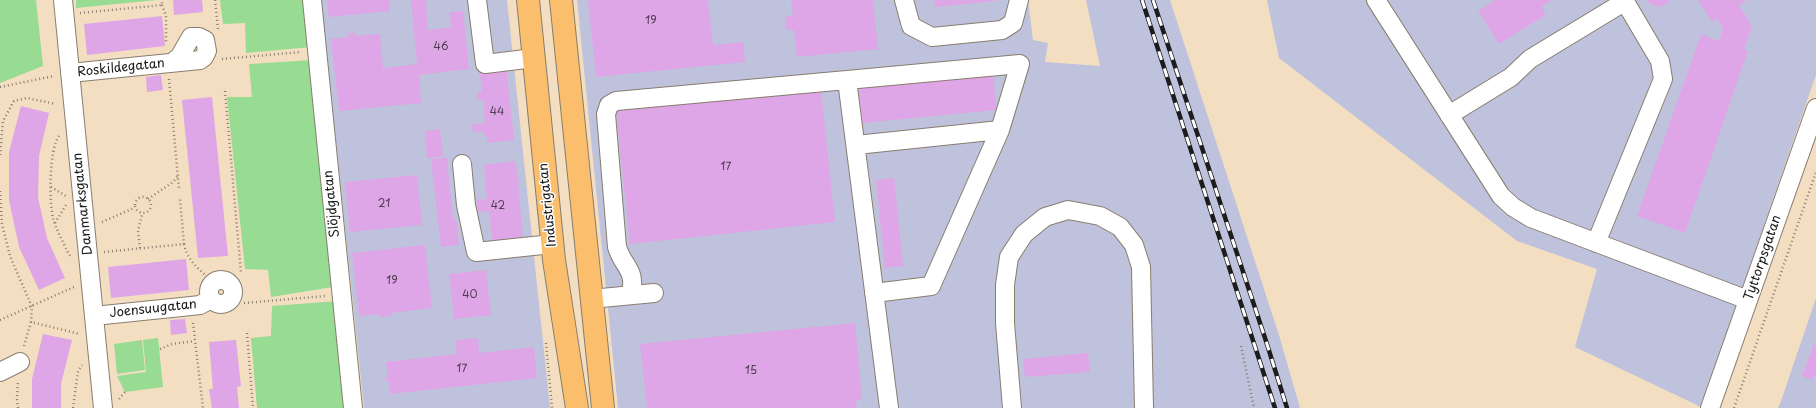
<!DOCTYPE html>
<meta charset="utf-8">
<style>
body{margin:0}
canvas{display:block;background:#f3dec1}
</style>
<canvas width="1816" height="408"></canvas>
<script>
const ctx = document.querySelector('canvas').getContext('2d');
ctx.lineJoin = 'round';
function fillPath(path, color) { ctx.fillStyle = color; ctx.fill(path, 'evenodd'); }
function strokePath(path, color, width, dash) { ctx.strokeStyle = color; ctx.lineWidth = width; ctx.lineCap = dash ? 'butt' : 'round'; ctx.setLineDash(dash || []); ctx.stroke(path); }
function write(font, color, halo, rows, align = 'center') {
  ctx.font = font + ' "Playpen Sans",sans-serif'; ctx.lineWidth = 3; ctx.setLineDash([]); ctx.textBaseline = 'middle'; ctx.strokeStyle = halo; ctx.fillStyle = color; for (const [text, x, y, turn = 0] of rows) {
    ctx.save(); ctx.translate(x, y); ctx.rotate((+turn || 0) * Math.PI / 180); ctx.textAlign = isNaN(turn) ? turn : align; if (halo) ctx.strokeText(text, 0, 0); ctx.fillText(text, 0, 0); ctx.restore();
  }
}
fillPath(new Path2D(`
 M 321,0 L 507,0 L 550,408 L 364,408 Z
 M 577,0 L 1028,0 L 1033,40 L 1048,43 L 1045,62 L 1100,66 L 1086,0 L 1170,0 L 1279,335 L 1300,408 L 618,408 Z
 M 1267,0 L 1816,0 L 1816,75 L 1701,407 L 1575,347 L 1597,269 L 1517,241 L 1279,58 Z
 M 1816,298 L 1816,408 L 1778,408 L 1781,401 Z`), '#bfc2dd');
fillPath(new Path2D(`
 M 0,0 L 36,0 L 43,66 L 0,83 Z
 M 76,0 L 157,0 L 76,8 Z
 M 220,0 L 307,0 L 312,47 L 246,53 L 245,23 L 223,24 Z
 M 313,60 L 333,287 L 271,297 L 268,270 L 245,269 L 227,97 L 252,97 L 249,64 Z
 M 338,301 L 348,408 L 257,408 L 251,338 L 271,336 L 272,306 Z
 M 158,338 L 163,387 L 125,392 L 117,376 L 146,372 L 143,340 Z
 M 142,340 L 145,370 L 117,374 L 114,344 Z`), '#98db93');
fillPath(new Path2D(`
 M 173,0 L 202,0 L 203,12 L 174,15 Z
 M 327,0 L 389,0 L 390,11 L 329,17 Z
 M 411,0 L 426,0 L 428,30 L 451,27 L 449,12 L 463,11 L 469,69 L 419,75 L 421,103 L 339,111 L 331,39 L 349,37 L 348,33 L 355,33 L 355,36 L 380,34 L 383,68 L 417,64 Z
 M 588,0 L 708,0 L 713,45 L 743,42 L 745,62 L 596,77 Z
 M 791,0 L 873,0 L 878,49 L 797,57 L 794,30 L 789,30 L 786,28 L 785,19 L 788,16 L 793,16 Z
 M 934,0 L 995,0 L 995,1 L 935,7 Z
 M 1496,0 L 1552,0 L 1541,7 L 1546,15 L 1499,44 L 1478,11 Z
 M 1647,0 L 1671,0 L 1661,7 L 1650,4 Z
 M 1698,0 L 1747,0 L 1739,5 L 1752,26 L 1744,49 L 1748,51 L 1685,233 L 1637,216 L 1701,34 L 1719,41 L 1723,29 L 1717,19 L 1712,22 Z
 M 162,16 L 165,46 L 87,55 L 84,24 Z
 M 506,66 L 514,140 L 487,143 L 487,137 L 484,137 L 483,131 L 473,132 L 472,124 L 485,123 L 483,100 L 477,100 L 477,92 L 482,91 L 479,68 Z
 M 993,74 L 996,110 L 862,123 L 859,87 Z
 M 161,75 L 163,90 L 147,92 L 146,77 Z
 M 821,90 L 835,222 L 630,244 L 616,111 Z
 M 212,97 L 228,256 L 198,258 L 182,100 Z
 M 21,106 L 49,113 L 39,156 L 38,197 L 47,238 L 65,278 L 39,290 L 19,247 L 9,200 L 9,152 Z
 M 440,129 L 443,157 L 427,158 L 425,131 Z
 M 447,158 L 453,219 L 456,219 L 459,245 L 441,247 L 431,159 Z
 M 515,161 L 519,184 L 518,184 L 523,240 L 492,243 L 489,211 L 478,212 L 476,200 L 487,199 L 484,165 Z
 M 417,175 L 422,225 L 350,232 L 345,182 Z
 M 894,178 L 903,266 L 885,268 L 876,180 Z
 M 425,245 L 432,308 L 391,313 L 391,316 L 380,317 L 380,314 L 359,316 L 352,253 Z
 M 186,259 L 189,290 L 111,298 L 108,267 Z
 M 486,270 L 491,315 L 454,319 L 449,274 Z
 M 185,319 L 187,333 L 171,335 L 170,320 Z
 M 855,323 L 862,399 L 856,400 L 857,408 L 647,408 L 640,344 Z
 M 43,334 L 72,340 L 61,384 L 61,408 L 32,408 L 32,379 Z
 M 478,338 L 479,353 L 534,347 L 537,378 L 390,394 L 389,381 L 386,381 L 385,377 L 388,377 L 386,362 L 457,354 L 455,340 Z
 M 236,340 L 241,386 L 237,387 L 239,408 L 212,408 L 209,389 L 213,389 L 209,342 Z
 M 1815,341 L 1816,371 L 1813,380 L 1802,376 Z
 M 1088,353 L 1090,372 L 1025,377 L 1023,359 Z`), '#dea6e6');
const minor = new Path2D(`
 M 63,0 L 103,408
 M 312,0 L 353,408
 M 477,0 L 485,64 L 534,58
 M 904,0 L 911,26 L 932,37 L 1002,30 L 1013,23 L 1019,0
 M 1376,0 L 1501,196 L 1513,207 L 1531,218 L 1748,300
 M 70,73 L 200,60 L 204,57 L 207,51 L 205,40 L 199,37 L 191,37 L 180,56 L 173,62
 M 1449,115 L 1511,77 L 1530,59 L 1624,2
 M 856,145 L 1000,130
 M 462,164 L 466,205 L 476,252 L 552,244
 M 1596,243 L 1663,79 L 1660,61 L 1624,0
 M209 292a12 12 0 1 1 24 0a12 12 0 1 1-24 0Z
 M 874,293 L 931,286 L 1000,130 L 1020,64 L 847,80 L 889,408
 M 631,295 C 636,268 624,269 617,247 L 606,114 L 609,105 L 616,101 L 847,80
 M 591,299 L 654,293
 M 94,316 L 191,306 L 200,305 L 211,299
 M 0,372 L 20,362
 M 1012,408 L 1005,323 L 1005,285 L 1009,257 L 1024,234 L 1045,217 L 1068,210 L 1100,216 L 1120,227 L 1134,245 L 1141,267 L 1144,408
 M 1710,408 L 1816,108`);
const major = new Path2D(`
 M 528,0 L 554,260 L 577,408
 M 561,0 L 603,408`);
strokePath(minor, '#887d6e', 20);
strokePath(major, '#887d6e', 24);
strokePath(new Path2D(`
 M 215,0 L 218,29
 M 162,5 L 166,16 L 166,44
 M 80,13 L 162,5 L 162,0
 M 222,59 L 301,52
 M 169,79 L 179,189
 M 0,87 L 54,76
 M 225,91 L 241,273
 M 59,136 C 49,149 49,201 53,218 C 56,230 63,241 68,253 L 71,257
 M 0,155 L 3,121 L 14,101 L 27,98 L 56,104
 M 51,187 L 66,196
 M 0,191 L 2,224 L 10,256 L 32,307 L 31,322
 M135 205a8 8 0 1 1 16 0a8 8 0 1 1-16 0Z
 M 148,199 L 173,182 L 178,176
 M 102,222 L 134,208
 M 55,223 L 66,205
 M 184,244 C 187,261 201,271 213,282
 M 140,248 L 138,231 L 142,214
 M 104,252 L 184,244 L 180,199
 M 244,303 L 325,296
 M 0,320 L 74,287
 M 193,323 L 203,408
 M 247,333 L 253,408
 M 546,343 L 552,408
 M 24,346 L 31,322 L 80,334
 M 1241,346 L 1254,408
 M 160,349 L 172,344 L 195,341
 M 119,399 L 125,392
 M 18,408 L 17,400 L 18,381
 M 73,408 L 78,371 L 82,365
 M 1734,408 L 1816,172`), '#887d6e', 2.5, [1, 3]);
strokePath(minor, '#fff', 18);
strokePath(major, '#fabe6d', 22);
const rail = new Path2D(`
 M 1142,0 L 1275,408
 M 1153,0 L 1266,341 L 1287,408`);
strokePath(rail, '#1c1c1c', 4.5);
strokePath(rail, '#fff', 3, [9]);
write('11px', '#4c3e4e', null, [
 ["19",651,21],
 ["46",441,47],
 ["44",497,112],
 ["17",726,167],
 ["21",384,204],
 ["42",498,206],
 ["19",392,281],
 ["40",470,295],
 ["17",462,369],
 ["15",751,371]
]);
write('13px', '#1c1c1c', '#fff', [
 ["Roskildegatan",121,68,-6],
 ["Danmarksgatan",83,204,-96],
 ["Slöjdgatan",332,204,-96],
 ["Industrigatan",548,205,-96],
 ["Tyttorpsgatan",1763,258,-71],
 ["Joensuugatan",153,309,-6]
]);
</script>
